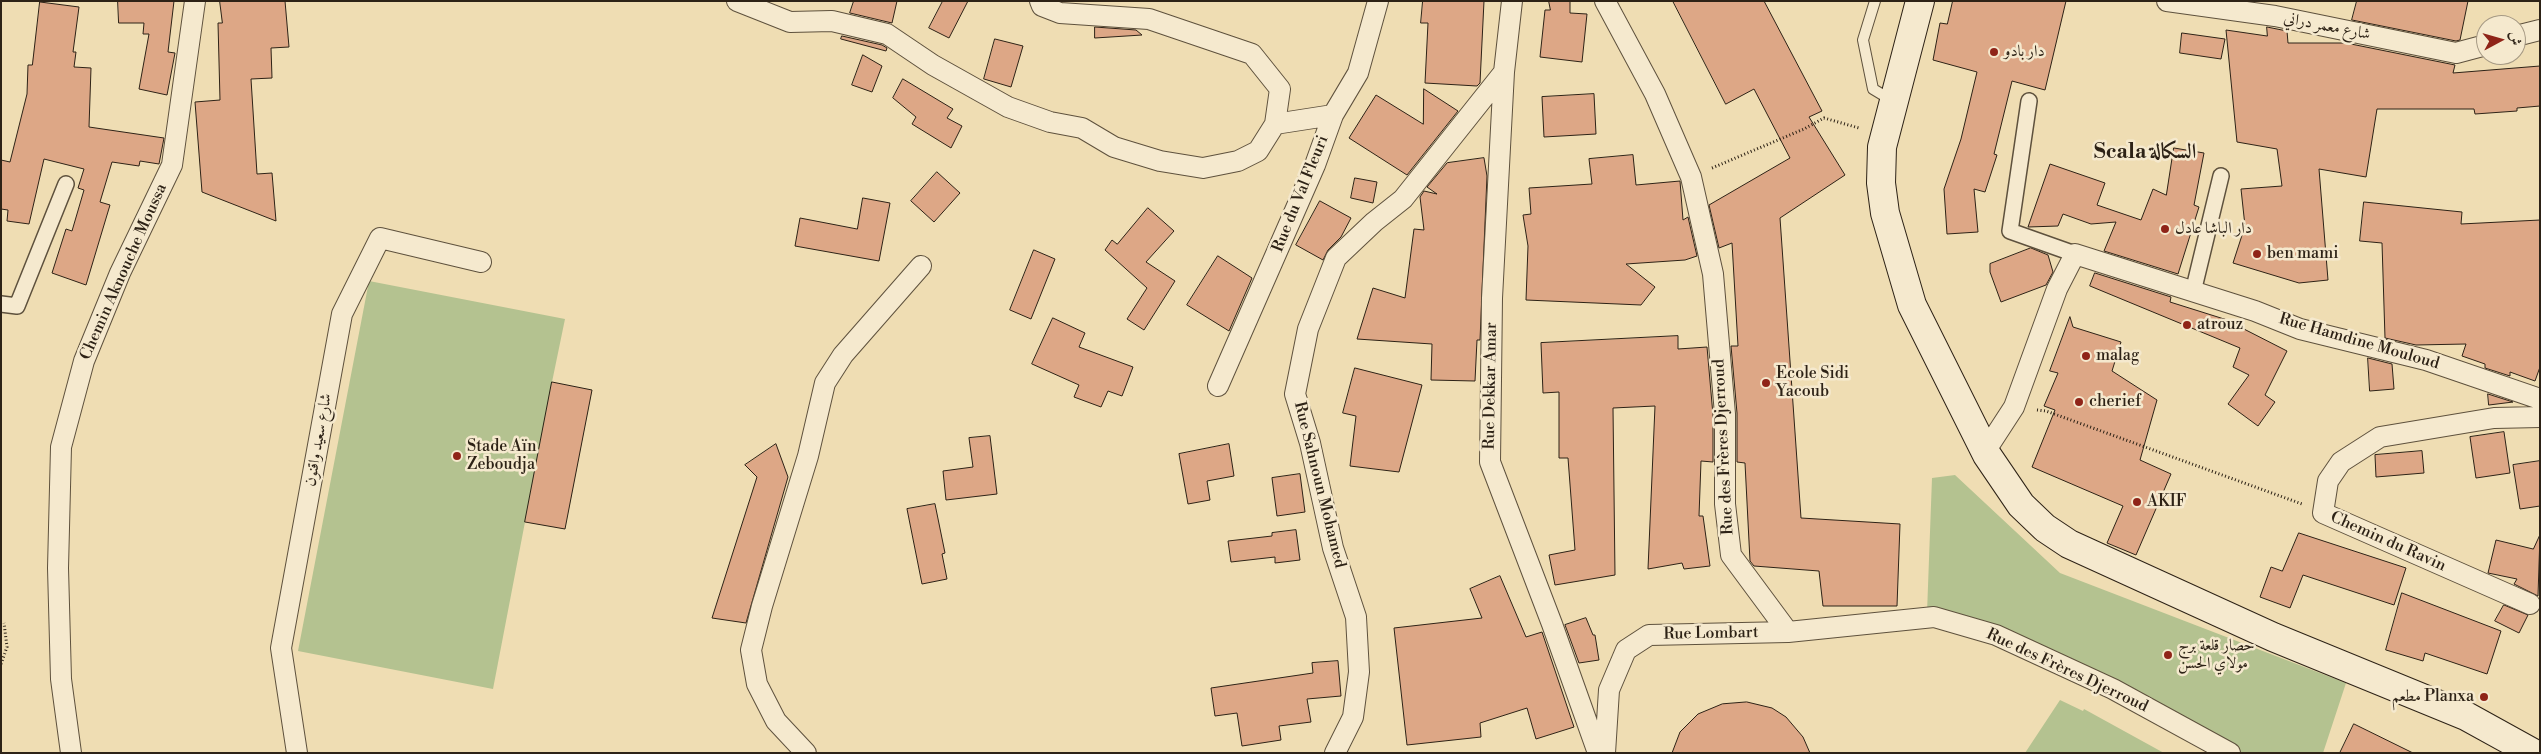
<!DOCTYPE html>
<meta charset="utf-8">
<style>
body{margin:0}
#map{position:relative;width:2541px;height:754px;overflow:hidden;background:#efddb3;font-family:"Libre Bodoni",Amiri,serif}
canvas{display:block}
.frame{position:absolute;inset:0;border:2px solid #2d2216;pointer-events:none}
.north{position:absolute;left:2476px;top:15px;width:50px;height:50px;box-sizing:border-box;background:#f5e9ce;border:1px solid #a59984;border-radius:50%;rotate:84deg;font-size:14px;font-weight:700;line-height:20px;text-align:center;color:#2d2216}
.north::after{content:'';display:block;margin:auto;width:18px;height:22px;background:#8f2418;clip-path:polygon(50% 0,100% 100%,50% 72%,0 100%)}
</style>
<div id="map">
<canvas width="2541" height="754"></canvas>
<div class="frame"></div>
<div class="north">ش</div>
</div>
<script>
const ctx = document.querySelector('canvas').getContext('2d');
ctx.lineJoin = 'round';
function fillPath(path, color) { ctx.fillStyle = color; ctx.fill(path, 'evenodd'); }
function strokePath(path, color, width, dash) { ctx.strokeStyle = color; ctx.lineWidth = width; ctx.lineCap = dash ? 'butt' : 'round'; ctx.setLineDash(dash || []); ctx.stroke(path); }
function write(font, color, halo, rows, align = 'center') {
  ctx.font = font + ' "Libre Bodoni",Amiri,serif'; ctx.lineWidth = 5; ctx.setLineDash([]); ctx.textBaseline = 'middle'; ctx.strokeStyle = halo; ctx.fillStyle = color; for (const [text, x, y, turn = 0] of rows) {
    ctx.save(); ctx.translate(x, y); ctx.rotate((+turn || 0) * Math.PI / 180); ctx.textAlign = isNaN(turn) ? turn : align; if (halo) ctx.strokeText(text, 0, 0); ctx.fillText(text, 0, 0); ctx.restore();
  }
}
fillPath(new Path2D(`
 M 369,281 L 565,319 L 552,382 L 592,390 L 565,529 L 525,522 L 493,689 L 298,651 Z
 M 1955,475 L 2060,573 L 2346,683 L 2323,753 L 2235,753 L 1927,613 L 1932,478 Z
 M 2060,700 L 2083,711 L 2084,709 L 2164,753 L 2025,753 Z`), '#b4c290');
const building = new Path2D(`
 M 118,1 L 174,1 L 168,52 L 175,53 L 167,95 L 139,89 L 149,34 L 143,34 L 144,23 L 119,23 Z
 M 220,1 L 285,1 L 289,47 L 271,48 L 272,78 L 251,79 L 257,174 L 272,173 L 276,221 L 202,192 L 195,102 L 220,100 L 218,23 L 222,23 Z
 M 854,1 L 897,1 L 892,23 L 850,13 Z
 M 943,1 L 968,1 L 949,38 L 929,28 Z
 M 1423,1 L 1484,1 L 1480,83 L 1477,86 L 1425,83 L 1428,23 L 1421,23 Z
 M 1549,1 L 1570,1 L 1570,13 L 1587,14 L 1582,62 L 1540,57 L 1545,10 L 1550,10 Z
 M 1673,1 L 1764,1 L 1822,111 L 1809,117 L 1845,175 L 1780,218 L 1801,518 L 1900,524 L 1897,606 L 1823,606 L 1819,571 L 1754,566 L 1750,561 L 1745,463 L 1737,462 L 1737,413 L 1731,346 L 1738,346 L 1732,243 L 1719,248 L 1709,205 L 1790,158 L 1754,89 L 1726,104 Z
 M 1953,1 L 2066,1 L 2045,90 L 2012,81 L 1994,154 L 1997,155 L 1985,192 L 1974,189 L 1978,232 L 1947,234 L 1944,189 L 1961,139 L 1977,72 L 1933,60 L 1940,23 L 1947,24 Z
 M 2357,1 L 2468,1 L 2460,40 L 2456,41 L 2352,20 Z
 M 40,2 L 79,7 L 73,52 L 76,52 L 74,67 L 91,68 L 89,127 L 164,138 L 159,164 L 140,161 L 139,166 L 112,162 L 100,202 L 110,205 L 86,285 L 52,273 L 66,229 L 72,231 L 84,190 L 78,188 L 84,169 L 44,159 L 29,224 L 7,221 L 8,210 L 1,209 L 1,160 L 10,162 L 27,94 L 28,65 L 32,65 Z
 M 1095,27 L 1136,30 L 1142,35 L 1095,38 Z
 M 2267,27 L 2287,31 L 2288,43 L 2346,43 L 2455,65 L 2453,73 L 2540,66 L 2540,106 L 2517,108 L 2517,111 L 2475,114 L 2474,109 L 2377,109 L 2366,177 L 2319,169 L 2328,280 L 2299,283 L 2233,263 L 2245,226 L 2241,189 L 2282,186 L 2277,149 L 2237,142 L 2226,30 L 2267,36 Z
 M 2182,33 L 2225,39 L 2221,59 L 2180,53 Z
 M 842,36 L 882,45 L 887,48 L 886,51 L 841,39 Z
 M 995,39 L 1023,46 L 1011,87 L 984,79 Z
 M 863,55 L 882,66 L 872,92 L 852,85 Z
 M 903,79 L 953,109 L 947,118 L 962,126 L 951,148 L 912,124 L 916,117 L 893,98 Z
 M 1424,89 L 1458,111 L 1407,175 L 1349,138 L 1376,95 L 1423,124 Z
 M 1594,94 L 1596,134 L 1544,137 L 1542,97 Z
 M 2174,148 L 2204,153 L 2194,205 L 2199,207 L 2178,274 L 2104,251 L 2116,222 L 2091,224 L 2063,214 L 2058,226 L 2028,227 L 2050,164 L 2105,183 L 2097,205 L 2141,220 L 2153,189 L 2166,195 Z
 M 1633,155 L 1636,185 L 1680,181 L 1683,220 L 1688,217 L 1697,256 L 1685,260 L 1626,264 L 1655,287 L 1641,305 L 1526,300 L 1528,246 L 1523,215 L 1531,214 L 1529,188 L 1592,184 L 1589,159 Z
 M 1484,158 L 1487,176 L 1480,340 L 1477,340 L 1475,381 L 1431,380 L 1432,344 L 1357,339 L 1373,288 L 1405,298 L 1414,229 L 1424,230 L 1420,197 L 1424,191 L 1437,194 L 1427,187 L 1447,163 Z
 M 937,172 L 960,193 L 934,222 L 911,201 Z
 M 1355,178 L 1377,182 L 1373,203 L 1351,198 Z
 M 863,198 L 890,203 L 879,261 L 795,246 L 800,218 L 857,229 Z
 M 1320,201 L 1351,218 L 1341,237 L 1328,250 L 1323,260 L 1296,245 Z
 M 2364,202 L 2462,212 L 2461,224 L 2540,220 L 2540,367 L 2535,381 L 2510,372 L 2510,376 L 2485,368 L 2485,364 L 2462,356 L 2466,344 L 2416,345 L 2385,338 L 2382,243 L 2360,241 Z
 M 1148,208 L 1174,231 L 1146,262 L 1175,281 L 1144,330 L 1127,319 L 1147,288 L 1105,250 L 1112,240 L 1117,244 Z
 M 2031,248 L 2048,255 L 2053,272 L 2046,285 L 2001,302 L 1990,272 L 1990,264 Z
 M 1034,250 L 1055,259 L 1031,319 L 1010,310 Z
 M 1218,256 L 1252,278 L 1229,331 L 1187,305 Z
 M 2095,273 L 2171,297 L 2170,302 L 2240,324 L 2240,327 L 2287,351 L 2265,395 L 2275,402 L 2258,426 L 2228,404 L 2249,375 L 2233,367 L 2240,348 L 2090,286 Z
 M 2070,317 L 2073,327 L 2121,342 L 2112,371 L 2157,400 L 2140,460 L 2171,474 L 2136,555 L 2107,543 L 2123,506 L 2032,467 L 2055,410 L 2044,406 L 2058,373 L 2050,371 Z
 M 1053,318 L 1085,333 L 1079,347 L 1133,367 L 1122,396 L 1108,391 L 1101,407 L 1074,397 L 1079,385 L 1032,364 Z
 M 1678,336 L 1678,349 L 1707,347 L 1713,415 L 1713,462 L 1701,461 L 1699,516 L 1703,516 L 1710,566 L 1684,569 L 1682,563 L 1648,569 L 1655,406 L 1613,408 L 1615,575 L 1555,585 L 1549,555 L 1575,550 L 1568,458 L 1559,458 L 1559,392 L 1543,393 L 1541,343 Z
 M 2368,358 L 2392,364 L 2394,389 L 2370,391 Z
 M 1355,368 L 1422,385 L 1399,472 L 1350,466 L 1356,416 L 1343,413 Z
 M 552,382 L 592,390 L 565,529 L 525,522 Z
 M 2488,394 L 2513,402 L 2489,405 Z
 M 2504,432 L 2510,473 L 2476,478 L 2470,437 Z
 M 990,436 L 997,494 L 946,500 L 943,471 L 973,467 L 969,438 Z
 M 776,444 L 788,477 L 746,623 L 712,618 L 757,477 L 745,465 Z
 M 1229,444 L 1234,476 L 1207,481 L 1210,500 L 1188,504 L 1179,454 Z
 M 2422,451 L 2424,473 L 2376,477 L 2375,455 Z
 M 2540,461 L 2540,506 L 2520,509 L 2513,465 Z
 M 1300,474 L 1305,512 L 1277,516 L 1272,478 Z
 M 935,504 L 945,553 L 942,554 L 947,579 L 922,584 L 907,509 Z
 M 1296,530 L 1300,560 L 1275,563 L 1275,557 L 1231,562 L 1228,541 L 1272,536 L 1272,533 Z
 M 2299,533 L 2406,568 L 2394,605 L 2303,575 L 2290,608 L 2260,597 L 2271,567 L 2282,571 Z
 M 2540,535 L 2538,596 L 2514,584 L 2517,579 L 2488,573 L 2496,540 L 2533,549 Z
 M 1500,576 L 1526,637 L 1542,632 L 1574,727 L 1536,739 L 1527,708 L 1480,723 L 1481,737 L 1407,745 L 1394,628 L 1482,618 L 1470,589 Z
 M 2402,593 L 2501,631 L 2487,674 L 2425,653 L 2423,661 L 2386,650 Z
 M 2504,605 L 2528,615 L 2519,633 L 2495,621 Z
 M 1586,618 L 1593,635 L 1595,635 L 1599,660 L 1579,663 L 1565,625 Z
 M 1338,661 L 1341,696 L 1307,699 L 1311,722 L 1279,726 L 1281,740 L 1242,746 L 1237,713 L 1215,716 L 1211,688 L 1313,673 L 1312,663 Z
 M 1747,702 L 1772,708 L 1786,717 L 1803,737 L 1810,753 L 1672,753 L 1680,732 L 1698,714 L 1722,704 Z
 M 2354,724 L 2413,753 L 2340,753 Z`);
fillPath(building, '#dda786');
strokePath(building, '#2d2216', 1);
const service = new Path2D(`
 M 1875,1 L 1863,40 L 1873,89 L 1893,101`);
const pedestrian = new Path2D(`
 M 2029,101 L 2010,231 L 2075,254
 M 2193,292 L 2221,176
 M 1,304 L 17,306 L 66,184`);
const minor = new Path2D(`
 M 737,1 L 790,22 L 832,21 L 887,34 L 933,65 L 1008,107 L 1050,122 L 1082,128 L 1114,147 L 1160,161 L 1203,168 L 1238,161 L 1258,151 L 1275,124 L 1280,89 L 1252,54 L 1149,19 L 1060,13 L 1042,6 L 1040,1
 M 1512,1 L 1504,72 L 1492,298 L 1490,462 L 1552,624 L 1598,753
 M 1605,1 L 1655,94 L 1691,177 L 1713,274 L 1725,414 L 1725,504 L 1731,555 L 1788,632 L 1934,617 L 1996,635 L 2113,689 L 2230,753
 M 2167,1 L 2275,16 L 2456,53 L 2486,45
 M 2516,36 L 2540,30
 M 1275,124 L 1333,115
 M 1218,386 L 1315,165 L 1333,115 L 1358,73 L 1378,1
 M 1987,455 L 1988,447 L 2014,407 L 2057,289 L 2075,254 L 2255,311 L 2300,329 L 2426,360 L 2540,399
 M 2530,604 L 2323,513 L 2328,481 L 2341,462 L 2380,437 L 2494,418 L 2540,417
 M 71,753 L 61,679 L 58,568 L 61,447 L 84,361 L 120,273 L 172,165 L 195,1
 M 297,753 L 281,648 L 342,314 L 380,238 L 481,262
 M 806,753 L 776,721 L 757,684 L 751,650 L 762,606 L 808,456 L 825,383 L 843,355 L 921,266
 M 1335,753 L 1353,717 L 1359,672 L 1356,617 L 1333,548 L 1310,443 L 1295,394 L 1308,329 L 1336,258 L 1374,222 L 1403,199 L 1504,72
 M 1605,753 L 1609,690 L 1626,650 L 1649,635 L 1788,632`);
const secondary = new Path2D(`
 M 1920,1 L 1882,147 L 1881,183 L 1885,213 L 1912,305 L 1987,455 L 2021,505 L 2045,528 L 2069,544 L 2273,637 L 2466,716 L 2533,753`);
strokePath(service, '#5e513d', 12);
strokePath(pedestrian, '#5e513d', 18);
strokePath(minor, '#5e513d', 22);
strokePath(secondary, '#2d2216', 30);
strokePath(new Path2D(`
 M 1712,168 L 1804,129 L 1824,118 L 1859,128
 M 2037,410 L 2046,411 L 2302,504
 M 1,664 L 7,647 L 4,623`), '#2d2216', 3, [1, 2.5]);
strokePath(service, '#f5e9ce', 10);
strokePath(pedestrian, '#f5e9ce', 15);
strokePath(minor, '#f5e9ce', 20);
strokePath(secondary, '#f5e9ce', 28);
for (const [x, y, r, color] of [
 [1994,52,5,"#8f2418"],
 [2165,229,5,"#8f2418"],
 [2257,254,5,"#8f2418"],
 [2187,325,5,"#8f2418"],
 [2086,356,5,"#8f2418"],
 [1766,383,5,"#8f2418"],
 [2079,402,5,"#8f2418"],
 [457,456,5,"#8f2418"],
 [2137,502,5,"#8f2418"],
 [2168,655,5,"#8f2418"],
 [2484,697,5,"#8f2418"]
]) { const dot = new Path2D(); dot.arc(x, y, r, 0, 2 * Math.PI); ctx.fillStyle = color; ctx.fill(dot); strokePath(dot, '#f5e9ce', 2); }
write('16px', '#2d2216', '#f5e9ce', [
 ["شارع معمر دراني",2327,27,11],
 ["Rue du Val Fleuri",1301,194,-68],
 ["Chemin Aknouche Moussa",124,272,-66],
 ["Rue Hamdine Mouloud",2359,342,16],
 ["Rue Dekkar Amar",1491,386,-89],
 ["شارع سعيد واقنون",319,440,-80],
 ["Rue des Frères Djerroud",1724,447,-93],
 ["Rue Sahnoun Mohamed",1319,485,76],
 ["Chemin du Ravin",2388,542,24],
 ["Rue Lombart",1711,634,-1],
 ["Rue des Frères Djerroud",2067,671,25]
]);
write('16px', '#2d2216', '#f5e9ce', [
 ["دار بادو",2004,52],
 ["دار الباشا عادل",2175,229],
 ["ben mami",2267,254],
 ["atrouz",2197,325],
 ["malag",2096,356],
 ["Ecole Sidi",1776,374],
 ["Yacoub",1776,392],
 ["cherief",2089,402],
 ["Stade Aïn",467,447],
 ["Zeboudja",467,465],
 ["AKIF",2147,502],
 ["حصار قلعة برج",2178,646],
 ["مولاي الحسن",2178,664],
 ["مطعم Planxa",2474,697,"right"]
], 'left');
write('bold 21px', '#2d2216', '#f5e9ce', [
 ["Scala السكالة",2145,153]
]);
</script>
